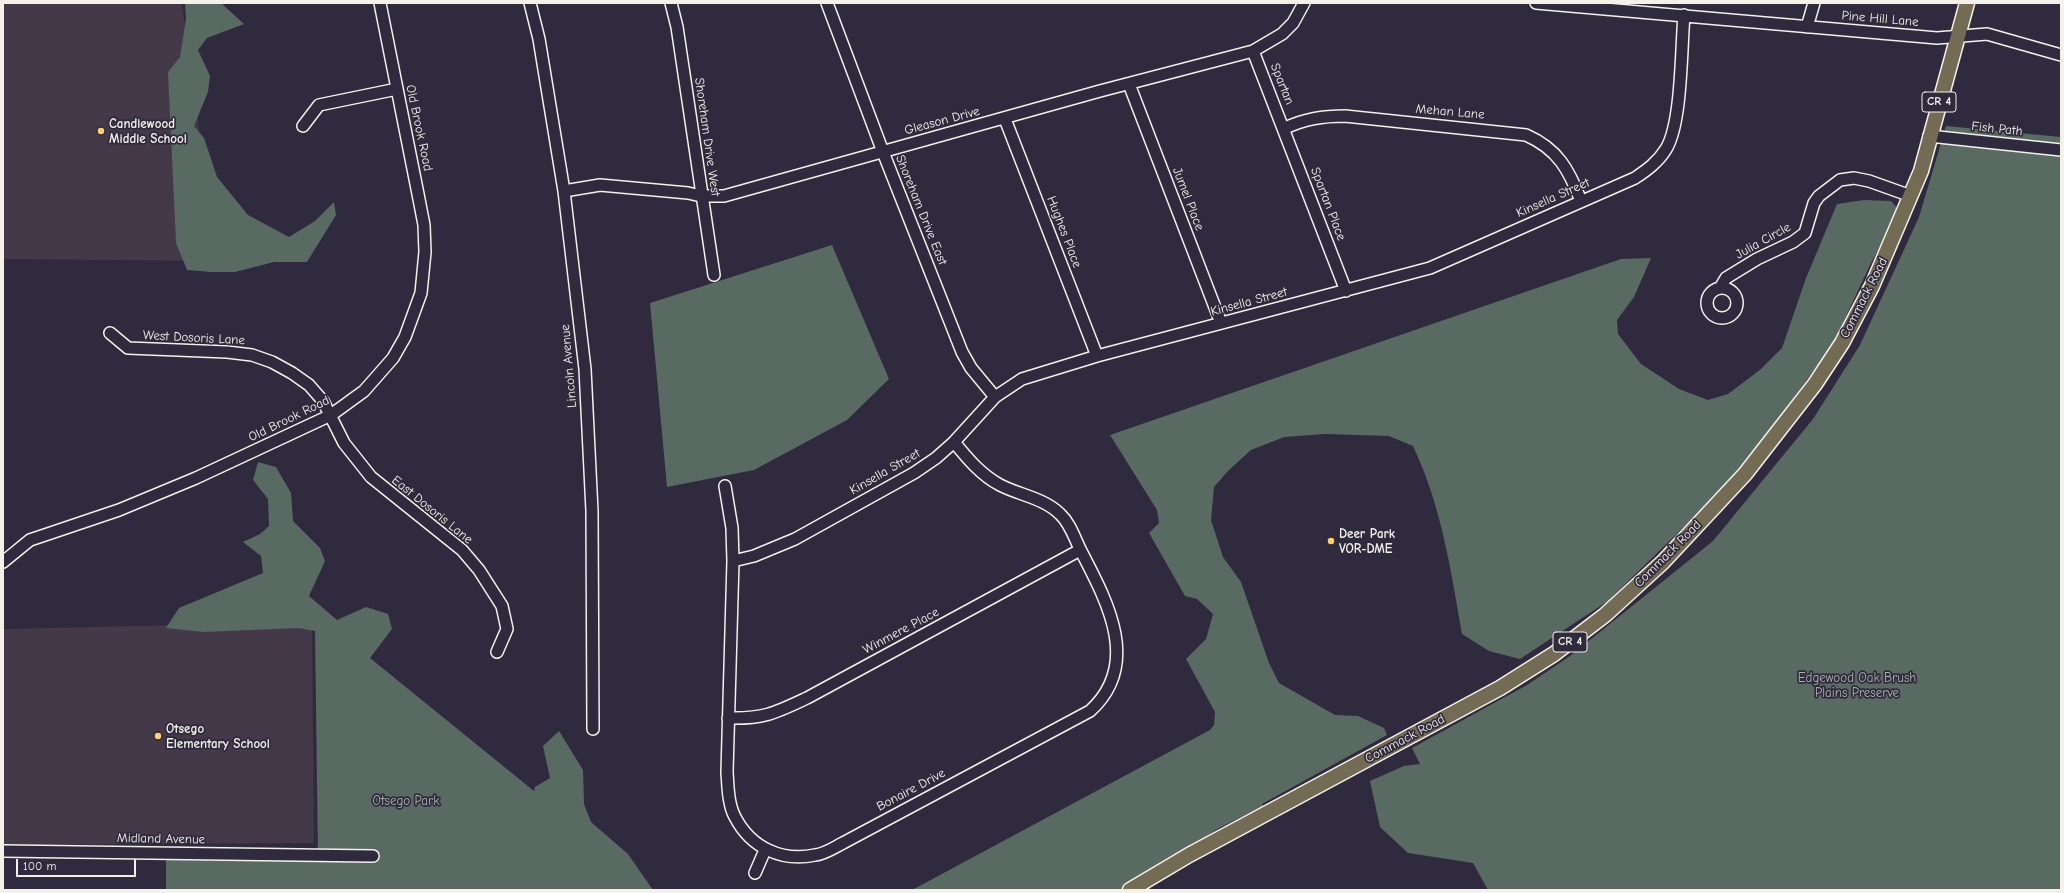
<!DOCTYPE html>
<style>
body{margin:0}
#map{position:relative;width:2064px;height:893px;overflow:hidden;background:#2f2a3d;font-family:"Comic Neue",sans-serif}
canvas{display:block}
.frame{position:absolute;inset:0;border:4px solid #f4f1e8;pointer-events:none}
.scale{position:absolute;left:16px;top:859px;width:120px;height:18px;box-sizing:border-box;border:2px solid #f4f1e8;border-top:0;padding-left:5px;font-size:12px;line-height:14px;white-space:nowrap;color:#f4f1e8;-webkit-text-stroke:3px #2f2a3d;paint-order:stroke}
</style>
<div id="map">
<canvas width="2064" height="893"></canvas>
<div class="frame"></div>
<div class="scale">100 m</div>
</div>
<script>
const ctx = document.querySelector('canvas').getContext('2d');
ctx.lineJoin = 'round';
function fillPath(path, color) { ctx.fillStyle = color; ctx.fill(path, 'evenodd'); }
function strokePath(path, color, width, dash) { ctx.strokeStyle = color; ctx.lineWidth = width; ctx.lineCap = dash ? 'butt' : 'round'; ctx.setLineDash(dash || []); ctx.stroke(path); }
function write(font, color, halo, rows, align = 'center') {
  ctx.font = font + ' "Comic Neue",sans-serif'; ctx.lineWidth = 3.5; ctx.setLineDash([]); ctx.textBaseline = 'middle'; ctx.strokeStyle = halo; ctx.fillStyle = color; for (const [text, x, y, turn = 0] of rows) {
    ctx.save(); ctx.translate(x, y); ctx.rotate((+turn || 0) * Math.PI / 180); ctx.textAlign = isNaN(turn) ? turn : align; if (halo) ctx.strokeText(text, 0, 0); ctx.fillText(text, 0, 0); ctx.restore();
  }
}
fillPath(new Path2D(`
 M 3,3 L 182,3 L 217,261 L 3,259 Z
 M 312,622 L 314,843 L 3,845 L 3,629 Z`), '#433948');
fillPath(new Path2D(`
 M 185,3 L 221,3 L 244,24 L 207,38 L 198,50 L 210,76 L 208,92 L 194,126 L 204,138 L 217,177 L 248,215 L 289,237 L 315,221 L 334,202 L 336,215 L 307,262 L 274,262 L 235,272 L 211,272 L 187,270 L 176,243 L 168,72 L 180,57 L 186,19 Z
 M 1946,126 L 2061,137 L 2061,890 L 1488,890 L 1473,863 L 1408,853 L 1380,827 L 1370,781 L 1404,766 L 1420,764 L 1412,748 L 1527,685 L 1570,656 L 1713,541 L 1813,419 L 1860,345 L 1919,217 Z
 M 1864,200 L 1891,201 L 1899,210 L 1870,265 L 1833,344 L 1737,475 L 1608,601 L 1520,659 L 1489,651 L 1462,634 C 1451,570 1441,505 1413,446 L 1389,436 L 1325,434 L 1284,437 L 1251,450 L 1229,470 L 1214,487 L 1211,520 L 1223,557 L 1241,582 L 1269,663 L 1279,683 L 1335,715 L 1358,716 L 1384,728 L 1387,735 L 1262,804 L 1263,806 L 1219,828 L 1150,874 L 1149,886 L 1151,890 L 912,890 L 1210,730 L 1214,725 L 1215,712 L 1186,659 L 1206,639 L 1213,614 L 1197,599 L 1185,596 L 1149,533 L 1159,523 L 1157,510 L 1110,435 L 1621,259 L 1651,258 L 1634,297 L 1617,320 L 1618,334 L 1641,364 L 1679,389 L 1708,400 L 1728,394 L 1761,369 L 1782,348 L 1806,278 L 1837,204 Z
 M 832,245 L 889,379 L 847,420 L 754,470 L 667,487 L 650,303 Z
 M 258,462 L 276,467 L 291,493 L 293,521 L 320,548 L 325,561 L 309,596 L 337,620 L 366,607 L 388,614 L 392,629 L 370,658 L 534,791 L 535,787 L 550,778 L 543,746 L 559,731 L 583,770 L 584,804 L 591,822 L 628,854 L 653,890 L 166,890 L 166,858 L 318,859 L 315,631 L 298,628 L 204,632 L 166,628 L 179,608 L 263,573 L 261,556 L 243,542 L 260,534 L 269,526 L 268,499 L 253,480 Z`), '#586a62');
const minor = new Path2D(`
 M 530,3 L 539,39 L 564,191 L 585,369 L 592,511 L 593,729
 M 671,3 L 677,27 L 714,275
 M 827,3 L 883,152 L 962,352 L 971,368 L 995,397
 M 1536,3 L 1937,38 L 1987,34 L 2061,55
 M 1807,27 L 1814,3
 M 1253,51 L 1346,291
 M 1129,84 L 1221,323
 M 1005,119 L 1097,356
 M 303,126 L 319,105 L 397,89
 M 1285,128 C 1305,119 1322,116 1345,116 L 1526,135 C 1558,149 1569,170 1581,201
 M 1929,136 L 2061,150
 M 564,191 L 600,185 L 688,193 L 701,196 L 724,196 L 1100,91 L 1253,51 L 1282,34 L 1293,23 L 1304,3
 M 1720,288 L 1726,278 L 1757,259 L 1793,242 L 1805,233 L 1814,203 L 1819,196 L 1840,180 L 1854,178 L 1869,181 L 1911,196
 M1707 303a15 15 0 1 1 30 0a15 15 0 1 1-30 0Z
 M 110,333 L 128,348 L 227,352 L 252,355 L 272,362 L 292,373 L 309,385 L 323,401 L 344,443 L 371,477 L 462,550 L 479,570 L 502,606 L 507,629 L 497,652
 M 725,486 L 732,528 L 733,561 L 727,772 C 728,786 728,804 735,817 C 751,848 782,862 815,855 C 825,854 835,847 843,843 L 1090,711 C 1141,665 1108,603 1082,553 C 1075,540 1071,524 1060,514 C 1044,498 1019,495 1000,485 C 981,475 967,458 954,442
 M 733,561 L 754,556 L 795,539 L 914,473 L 936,458 L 954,442 L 995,397 L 1022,379 L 1097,356 L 1430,268 L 1635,178 C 1647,170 1658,162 1666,149 C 1682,123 1681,49 1684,15
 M 3,562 L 30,540 L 119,510 L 196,478 L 331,415 L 364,391 L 393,358 L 405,337 L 421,293 L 425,252 L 424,225 L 418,194 L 380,3
 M 728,718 C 764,719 775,713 807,698 L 1080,550
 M 3,851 L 373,856
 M 755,873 L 765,850`);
const major = new Path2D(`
 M 1130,890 L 1189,855 L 1500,688 L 1554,654 L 1605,615 L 1663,562 L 1745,474 L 1815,384 L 1842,343 L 1872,286 L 1921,171 L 1967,3`);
strokePath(minor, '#f4f1e8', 14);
strokePath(major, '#f4f1e8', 17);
strokePath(minor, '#2f2a3d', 11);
strokePath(major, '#746b55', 14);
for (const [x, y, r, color] of [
 [101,131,4,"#ffd166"],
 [1331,541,4,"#ffd166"],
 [158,736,4,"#ffd166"]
]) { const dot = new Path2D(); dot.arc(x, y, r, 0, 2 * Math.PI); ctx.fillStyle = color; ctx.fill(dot); strokePath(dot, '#2f2a3d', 1.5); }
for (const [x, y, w] of [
 [1939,102,34],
 [1570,642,34]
]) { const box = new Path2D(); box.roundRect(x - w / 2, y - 10, w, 20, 3); ctx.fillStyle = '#2f2a3d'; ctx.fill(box); strokePath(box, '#f4f1e8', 1); }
write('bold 12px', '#f4f1e8', null, [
 ["CR 4",1939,102],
 ["CR 4",1570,642]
]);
write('13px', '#f4f1e8', '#2f2a3d', [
 ["Pine Hill Lane",1880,19,5],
 ["Spartan",1282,84,68],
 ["Mehan Lane",1450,112,5],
 ["Gleason Drive",942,121,-15],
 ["Old Brook Road",419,128,78],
 ["Fish Path",1997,129,6],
 ["Shoreham Drive West",707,137,82],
 ["Kinsella Street",1553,198,-24],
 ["Jumel Place",1188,199,69],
 ["Spartan Place",1328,204,69],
 ["Shoreham Drive East",921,210,68],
 ["Hughes Place",1064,232,69],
 ["Julia Circle",1763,241,-29],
 ["Commack Road",1864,298,-63],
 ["Kinsella Street",1249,302,-15],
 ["West Dosoris Lane",194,338,3],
 ["Lincoln Avenue",569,366,-95],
 ["Old Brook Road",289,419,-26],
 ["Kinsella Street",885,472,-30],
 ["East Dosoris Lane",432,510,39],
 ["Commack Road",1668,554,-45],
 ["Winmere Place",901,631,-28],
 ["Commack Road",1405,739,-28],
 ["Bonaire Drive",911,790,-28],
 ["Midland Avenue",161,839,1]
]);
write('bold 13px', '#f4f1e8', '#2f2a3d', [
 ["Candlewood",109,124],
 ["Middle School",109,139],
 ["Deer Park",1339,534],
 ["VOR-DME",1339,549],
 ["Otsego",166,729],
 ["Elementary School",166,744]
], 'left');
write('13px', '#aeb4ac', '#2f2a3d', [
 ["Edgewood Oak Brush",1857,678],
 ["Plains Preserve",1857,693],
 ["Otsego Park",406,801]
]);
</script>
